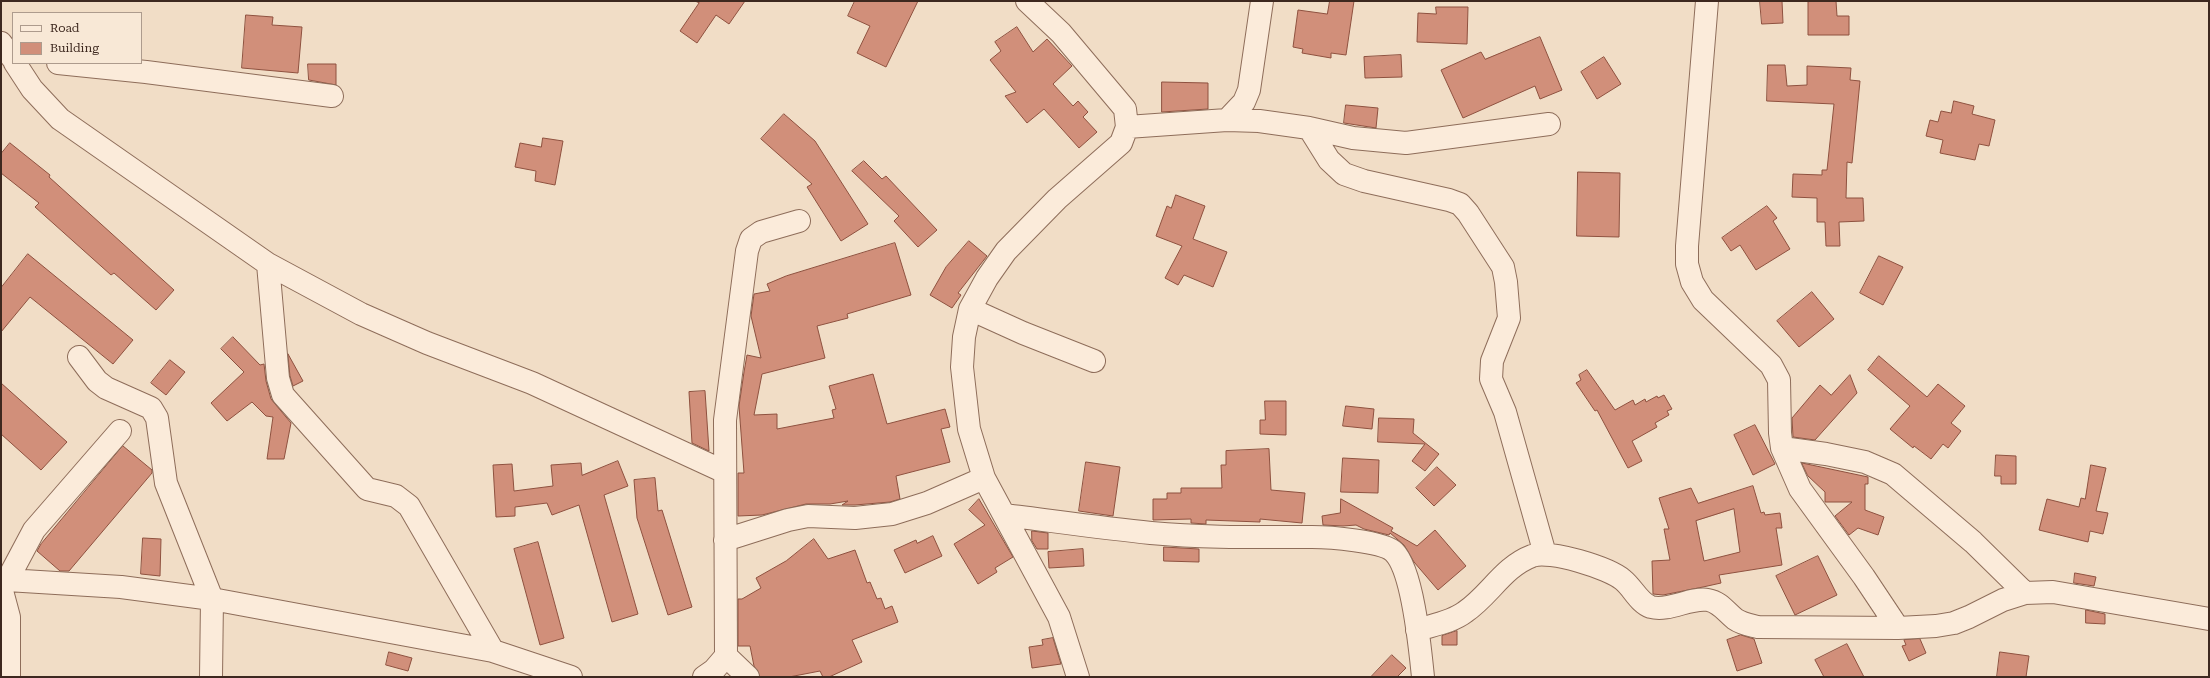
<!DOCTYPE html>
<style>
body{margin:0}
#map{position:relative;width:2210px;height:678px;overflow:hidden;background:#f1ddc6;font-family:"Roboto Serif",serif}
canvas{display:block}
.frame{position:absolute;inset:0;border:2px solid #3d281f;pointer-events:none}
.legend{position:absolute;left:12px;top:12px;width:130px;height:52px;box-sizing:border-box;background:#f8e8d6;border:1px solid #ad9b8d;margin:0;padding:5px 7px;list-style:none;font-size:12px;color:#3d281f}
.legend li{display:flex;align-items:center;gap:8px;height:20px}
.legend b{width:20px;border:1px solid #ad9b8d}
</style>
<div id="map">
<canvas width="2210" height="678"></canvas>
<div class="frame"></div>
<ul class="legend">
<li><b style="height:5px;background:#fbebda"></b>Road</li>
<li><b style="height:11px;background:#d18f7a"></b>Building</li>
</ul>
</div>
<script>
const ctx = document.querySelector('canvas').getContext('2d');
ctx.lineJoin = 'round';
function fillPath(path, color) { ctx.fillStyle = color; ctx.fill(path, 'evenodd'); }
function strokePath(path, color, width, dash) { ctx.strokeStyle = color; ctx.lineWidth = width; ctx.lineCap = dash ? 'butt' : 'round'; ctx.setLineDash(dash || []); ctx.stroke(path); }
const building = new Path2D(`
 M 695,1 L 745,1 L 729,24 L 716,15 L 697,43 L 680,31 L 699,3 Z
 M 855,1 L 918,1 L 886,67 L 857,53 L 870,26 L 848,16 Z
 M 1330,1 L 1354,1 L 1346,55 L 1331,53 L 1331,58 L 1302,53 L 1303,49 L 1293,47 L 1298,10 L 1327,14 Z
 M 1760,1 L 1782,1 L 1783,23 L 1762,24 Z
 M 1819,1 L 1836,1 L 1837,16 L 1849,16 L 1849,35 L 1808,35 L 1808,2 Z
 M 1436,7 L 1468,7 L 1467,44 L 1417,42 L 1418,13 L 1436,14 Z
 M 246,15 L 273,17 L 272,25 L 302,27 L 298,73 L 242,68 Z
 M 1017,27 L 1033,52 L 1047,39 L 1072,66 L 1053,84 L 1073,106 L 1078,101 L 1088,112 L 1083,117 L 1097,132 L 1079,148 L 1044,109 L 1027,123 L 1005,96 L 1016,92 L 990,60 L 1001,51 L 995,42 Z
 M 1540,37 L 1562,90 L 1540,99 L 1535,86 L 1463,118 L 1441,70 L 1481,52 L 1485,59 Z
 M 1401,55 L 1402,77 L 1365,78 L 1364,57 Z
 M 1604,57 L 1621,84 L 1597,99 L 1581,72 Z
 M 308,64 L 336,64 L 336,85 L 309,80 Z
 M 1768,65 L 1785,65 L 1787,86 L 1807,85 L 1807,66 L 1851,68 L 1850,80 L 1860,81 L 1852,163 L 1847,162 L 1846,198 L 1863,198 L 1864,221 L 1839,222 L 1840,246 L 1826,246 L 1825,222 L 1817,222 L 1817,198 L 1792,197 L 1793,174 L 1822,175 L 1822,170 L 1827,170 L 1834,104 L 1767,101 Z
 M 1162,82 L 1208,83 L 1208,109 L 1162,112 Z
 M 1954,101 L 1974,106 L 1972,114 L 1995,120 L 1989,146 L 1979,144 L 1975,160 L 1940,153 L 1943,140 L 1926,136 L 1930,120 L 1938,122 L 1941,111 L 1951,113 Z
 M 1346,105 L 1378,108 L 1376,128 L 1344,123 Z
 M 784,114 L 815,141 L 868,224 L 841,241 L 807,187 L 812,184 L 761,139 Z
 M 543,138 L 563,141 L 555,185 L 535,181 L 536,171 L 515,167 L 520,143 L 541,147 Z
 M 10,143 L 50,175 L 49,177 L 174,290 L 156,310 L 114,273 L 111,275 L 35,207 L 39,203 L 1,173 L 1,154 Z
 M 864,161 L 882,179 L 886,176 L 937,230 L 918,247 L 894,221 L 899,216 L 852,171 Z
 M 1578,172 L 1620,173 L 1619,237 L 1577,236 Z
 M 1176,195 L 1205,206 L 1193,239 L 1227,252 L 1213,287 L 1184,275 L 1178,285 L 1165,278 L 1182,246 L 1156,236 L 1167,206 L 1171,208 Z
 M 1767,206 L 1777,218 L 1773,221 L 1790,249 L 1756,270 L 1740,245 L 1731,251 L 1722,238 Z
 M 969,241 L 987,256 L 958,293 L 961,295 L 952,308 L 930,295 L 946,267 Z
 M 895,243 L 911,295 L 847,314 L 848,318 L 817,326 L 825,358 L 762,374 L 754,415 L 777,414 L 777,429 L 834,418 L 832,410 L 836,409 L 829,386 L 873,374 L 887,424 L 945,409 L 950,427 L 941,429 L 950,462 L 896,476 L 900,499 L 890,502 L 855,505 L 842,505 L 848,501 L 830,504 L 806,504 L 762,515 L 738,516 L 738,473 L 744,473 L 739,406 L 744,372 L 747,355 L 761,358 L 751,316 L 754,294 L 770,291 L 767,284 L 786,276 Z
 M 28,254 L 133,340 L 113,364 L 30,297 L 1,332 L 1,288 Z
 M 1879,256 L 1903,267 L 1883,305 L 1860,293 Z
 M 1812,292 L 1834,319 L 1799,347 L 1777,321 Z
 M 233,337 L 260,365 L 264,364 L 266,381 L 271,399 L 291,423 L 284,459 L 267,459 L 273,417 L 266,416 L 252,402 L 227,421 L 211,403 L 244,372 L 221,349 Z
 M 288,354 L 303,381 L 293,386 L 290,376 Z
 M 1879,356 L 1927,397 L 1938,384 L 1965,406 L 1951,423 L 1961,431 L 1948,448 L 1943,444 L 1931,459 L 1914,446 L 1913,448 L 1890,429 L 1910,406 L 1868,370 Z
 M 170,360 L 185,372 L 166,395 L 151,383 Z
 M 1587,370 L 1615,410 L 1633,400 L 1635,405 L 1645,399 L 1646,402 L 1657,396 L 1658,398 L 1664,395 L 1672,409 L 1667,411 L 1669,415 L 1655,423 L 1657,427 L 1632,441 L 1642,461 L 1628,468 L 1597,410 L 1595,411 L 1576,383 L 1581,380 L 1579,375 Z
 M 1850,375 L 1857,393 L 1815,440 L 1793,437 L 1792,418 L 1820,385 L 1831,395 Z
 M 1,383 L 67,442 L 41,470 L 1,434 Z
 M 705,391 L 709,451 L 692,443 L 689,392 Z
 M 1265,401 L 1286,401 L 1286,435 L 1260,434 L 1260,420 L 1265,420 Z
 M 1346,406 L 1374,409 L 1372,429 L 1343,426 Z
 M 1379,418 L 1414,419 L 1413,433 L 1439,454 L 1425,471 L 1412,461 L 1425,444 L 1378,442 Z
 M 1755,425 L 1775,464 L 1753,475 L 1734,435 Z
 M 123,446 L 152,470 L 152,473 L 69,571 L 60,571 L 37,551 L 41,544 Z
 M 1269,449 L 1271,490 L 1305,493 L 1302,523 L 1260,519 L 1260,522 L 1206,520 L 1206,524 L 1191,523 L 1191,519 L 1153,520 L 1153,499 L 1167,499 L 1167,493 L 1181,493 L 1181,488 L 1222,488 L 1221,465 L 1226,465 L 1226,451 Z
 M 1996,455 L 2016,456 L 2016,484 L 2001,484 L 2001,476 L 1995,476 Z
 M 1343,458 L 1379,460 L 1378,493 L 1341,492 Z
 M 618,461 L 628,486 L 604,495 L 638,614 L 612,622 L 579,505 L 552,515 L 547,503 L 515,507 L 515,516 L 496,517 L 493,465 L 512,464 L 514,491 L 553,486 L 551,465 L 581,463 L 582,475 Z
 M 1086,462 L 1120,467 L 1113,516 L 1079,511 Z
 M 1802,463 L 1868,477 L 1868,484 L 1865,484 L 1865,510 L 1884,517 L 1878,535 L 1858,528 L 1849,535 L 1835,516 L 1852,502 L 1825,502 L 1825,492 L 1808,476 Z
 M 2091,465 L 2106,468 L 2096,511 L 2108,513 L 2103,534 L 2090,531 L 2088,542 L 2039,530 L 2047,499 L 2079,507 L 2081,498 L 2085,499 Z
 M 1437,467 L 1456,485 L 1434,506 L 1416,488 Z
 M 655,478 L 658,511 L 662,510 L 692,607 L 668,615 L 637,518 L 634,480 Z
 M 1753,486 L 1761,513 L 1764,512 L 1765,515 L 1780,513 L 1782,528 L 1776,528 L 1782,565 L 1719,575 L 1721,583 L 1703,587 L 1663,595 L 1653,594 L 1652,561 L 1670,560 L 1664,529 L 1669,529 L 1659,498 L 1691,488 L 1698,503 ZM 1734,509 L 1740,552 L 1704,561 L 1696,521 Z
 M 979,499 L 1013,557 L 995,568 L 997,572 L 978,584 L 954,544 L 985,525 L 969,510 Z
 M 1341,499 L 1393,528 L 1391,531 L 1417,546 L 1435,530 L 1466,566 L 1438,590 L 1414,562 L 1404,545 L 1390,533 L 1389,535 L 1364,529 L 1356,525 L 1343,526 L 1323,525 L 1322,516 L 1340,513 Z
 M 1032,531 L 1048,533 L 1048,549 L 1037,549 L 1032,541 Z
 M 933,536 L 942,556 L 905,573 L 894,550 L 916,540 L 917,543 Z
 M 143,538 L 161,539 L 160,576 L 141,574 Z
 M 814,539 L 828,559 L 855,550 L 867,583 L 870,582 L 877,599 L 881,598 L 885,609 L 892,606 L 898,622 L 852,640 L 862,662 L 829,677 L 823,677 L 820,671 L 789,677 L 760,677 L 754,666 L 750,646 L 738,646 L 738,599 L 742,599 L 761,588 L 756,578 L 786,561 Z
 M 538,542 L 564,638 L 540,645 L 514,549 Z
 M 1164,547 L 1199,549 L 1199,562 L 1164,561 Z
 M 1083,549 L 1084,566 L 1049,568 L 1048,552 Z
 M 1818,556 L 1837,595 L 1795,615 L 1776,576 Z
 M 2075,573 L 2096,577 L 2094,586 L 2074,583 Z
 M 2086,610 L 2105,614 L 2105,624 L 2086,623 Z
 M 1457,631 L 1457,645 L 1442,645 L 1442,636 Z
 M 1741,635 L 1754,639 L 1762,663 L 1737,671 L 1727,640 Z
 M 1053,638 L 1061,664 L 1032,668 L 1029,647 L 1043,645 L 1042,640 Z
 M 1920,639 L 1926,653 L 1909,661 L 1902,646 L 1906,645 L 1904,640 Z
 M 1847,644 L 1864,677 L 1824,677 L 1815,660 Z
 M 389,652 L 412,658 L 408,671 L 386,665 Z
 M 2000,652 L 2029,656 L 2026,677 L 1997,677 Z
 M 1392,655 L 1406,668 L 1397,677 L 1371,677 Z`);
fillPath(building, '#d18f7a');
strokePath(building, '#8e513f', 1);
const minor = new Path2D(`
 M 1027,1 L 1061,33 L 1125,109 L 1127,127 L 1121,143 L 1057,199 L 1006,251 L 987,278 L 970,309 L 964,337 L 962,367 L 969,429 L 984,478 L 1059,617 L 1078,677
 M 1707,1 L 1687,246 L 1687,264 L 1692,282 L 1703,300 L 1771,365 L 1779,380 L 1780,433 L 1782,448 L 1800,489 L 1864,577 L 1898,628
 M 1,43 L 13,59
 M 15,63 L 32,89 L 60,119 L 268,264 L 361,314 L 427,343 L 532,383 L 725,472
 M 58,63 L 146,72 L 332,96
 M 1227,120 L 1244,102 L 1249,90 L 1262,1
 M 1127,127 L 1227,120 L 1259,121 L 1309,128 L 1353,138 L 1406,143 L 1549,124
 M 1309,128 L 1329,160 L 1344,174 L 1364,181 L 1449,200 L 1460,204 L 1468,213 L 1503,267 L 1506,282 L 1509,318 L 1492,361 L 1491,379 L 1505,412 L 1545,554
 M 268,264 L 278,378 L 283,395 L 367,489 L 396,496 L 409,506 L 493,651
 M 970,309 L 1023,333 L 1094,361
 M 79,357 L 97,381 L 106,388 L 151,408 L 157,418 L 166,483 L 212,599 L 211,677
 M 1782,448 L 1826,454 L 1865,462 L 1893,474 L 1973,542 L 2025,593
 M 1004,515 C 1053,521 1102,528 1151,533 C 1205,538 1258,537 1312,537 C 1328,537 1383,541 1394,552 C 1413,571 1420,648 1423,677
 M 725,540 L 788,520 L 808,516 L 855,518 L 892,514 L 927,503 L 984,478
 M 7,580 L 121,587 L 212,599 L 493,651 L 571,677
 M 1,587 L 9,617 L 9,677
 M 2,590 L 34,530 L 120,431
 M 1417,630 C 1433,625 1452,622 1465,612 C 1490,595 1503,567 1532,556 C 1549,549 1609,568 1623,580 C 1633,588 1639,603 1651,607 C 1669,612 1690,597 1708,600 C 1720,602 1726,612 1735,619 C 1742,624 1750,625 1758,627 L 1898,628 L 1936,626 L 1954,623 L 1969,617 L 2003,600 L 2025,593 L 2053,592 L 2209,619
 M 726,656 L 748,677
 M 704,677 L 714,670 L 726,656 L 725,420 L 747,251 L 751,239 L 761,232 L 799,221`);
strokePath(minor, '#8e6d5a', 24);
strokePath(minor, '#fbebda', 22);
</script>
